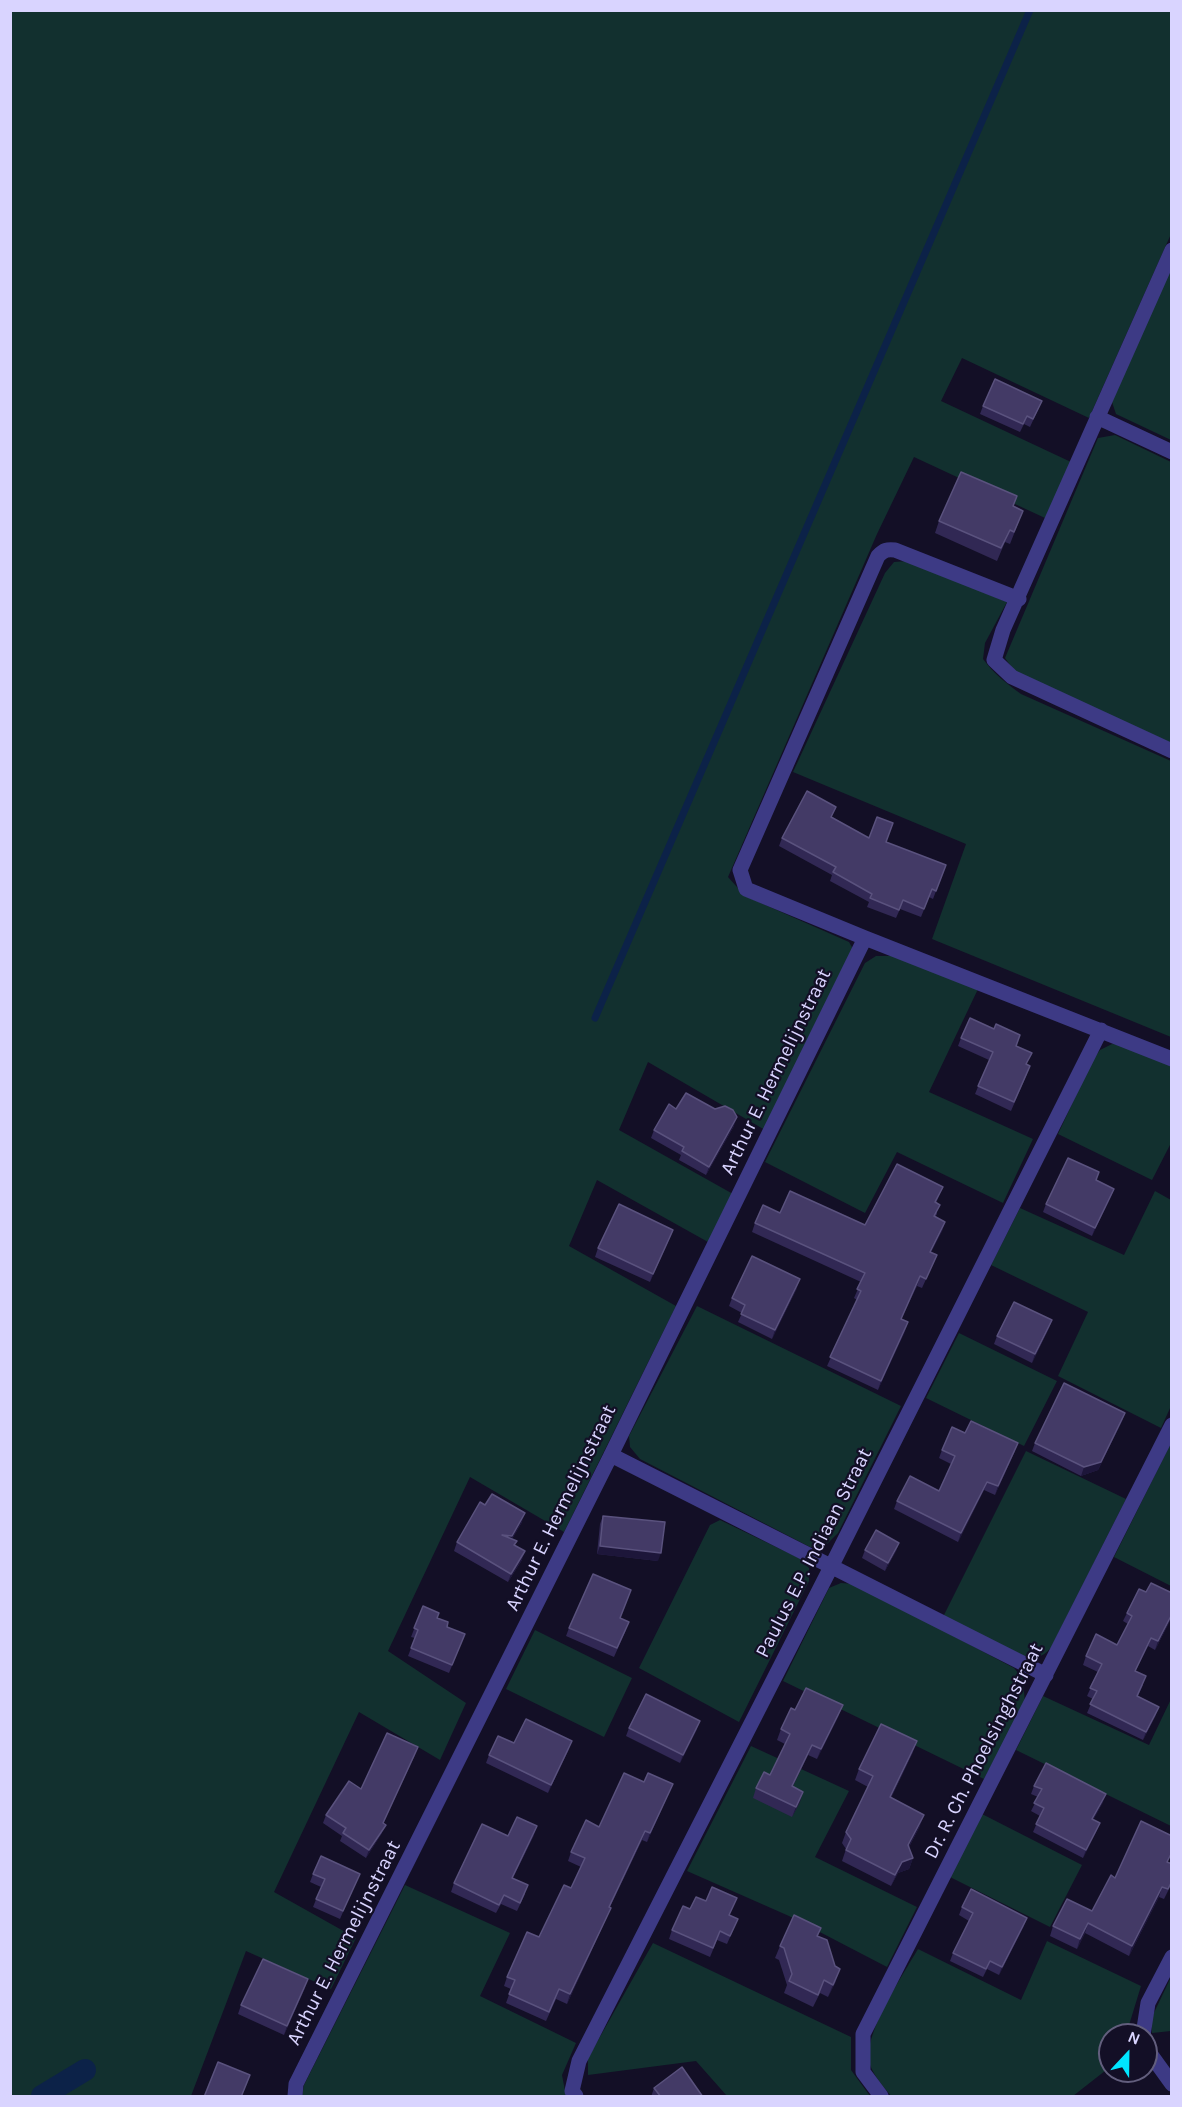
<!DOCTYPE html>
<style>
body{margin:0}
#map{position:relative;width:1182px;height:2107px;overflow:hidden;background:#130f26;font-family:Karla,sans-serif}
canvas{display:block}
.frame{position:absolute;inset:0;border:12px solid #d9d4ff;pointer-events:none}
.north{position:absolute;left:1098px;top:2023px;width:60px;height:60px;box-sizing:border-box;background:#130f26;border:2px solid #625e7d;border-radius:50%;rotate:22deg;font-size:16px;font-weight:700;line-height:24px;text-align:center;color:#d9d4ff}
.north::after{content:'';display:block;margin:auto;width:21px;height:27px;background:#00e5ff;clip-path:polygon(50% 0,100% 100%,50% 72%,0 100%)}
</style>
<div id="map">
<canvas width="1182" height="2107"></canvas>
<div class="frame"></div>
<div class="north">N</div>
</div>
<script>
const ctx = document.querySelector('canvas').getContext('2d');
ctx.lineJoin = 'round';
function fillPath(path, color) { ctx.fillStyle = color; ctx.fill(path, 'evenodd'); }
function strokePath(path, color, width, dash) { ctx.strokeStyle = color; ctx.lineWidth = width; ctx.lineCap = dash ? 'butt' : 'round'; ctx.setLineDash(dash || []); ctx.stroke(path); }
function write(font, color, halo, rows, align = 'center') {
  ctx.font = font + ' Karla,sans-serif'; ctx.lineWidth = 4.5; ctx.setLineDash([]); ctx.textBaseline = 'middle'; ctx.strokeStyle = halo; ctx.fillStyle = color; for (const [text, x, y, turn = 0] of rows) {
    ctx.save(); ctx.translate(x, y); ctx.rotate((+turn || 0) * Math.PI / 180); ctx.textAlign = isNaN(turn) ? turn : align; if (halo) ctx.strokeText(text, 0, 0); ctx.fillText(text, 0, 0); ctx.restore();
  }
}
fillPath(new Path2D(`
 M 11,11 L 1171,11 L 1171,234 L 1089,418 L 962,358 L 941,401 L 1071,462 L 1045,518 L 914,457 L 877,534 L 728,877 L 745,896 L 849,942 L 853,949 L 765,1130 L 648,1062 L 619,1130 L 733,1194 L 708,1242 L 597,1180 L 569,1246 L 676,1306 L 564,1532 L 470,1477 L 388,1651 L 466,1703 L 440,1760 L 359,1712 L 274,1892 L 356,1938 L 331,1989 L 246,1951 L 191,2096 L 11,2096 Z
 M 1171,267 L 1171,440 L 1116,414 L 1112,402 Z
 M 1115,435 L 1171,462 L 1171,743 L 1015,672 L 1005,658 L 1098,438 Z
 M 908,561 L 1007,602 L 985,643 L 983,659 C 994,674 1006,683 1021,694 L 1171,761 L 1171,1037 L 932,939 L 966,844 L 793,772 L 885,573 L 894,562 Z
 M 876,956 L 893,956 L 978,989 L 929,1092 L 1033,1139 L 1003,1203 L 897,1152 L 865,1213 L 765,1162 L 865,963 Z
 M 1112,1044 L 1126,1045 L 1171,1064 L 1171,1143 L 1152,1180 L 1058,1134 L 1092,1061 L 1100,1050 Z
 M 1155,1191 L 1171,1200 L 1171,1406 L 1161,1428 L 1058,1376 L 1088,1312 L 991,1265 L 1020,1208 L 1124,1255 Z
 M 697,1306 L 901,1406 L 838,1533 L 822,1549 L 810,1547 L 640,1459 L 630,1447 L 629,1436 Z
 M 959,1333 L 1057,1381 L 1024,1446 L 926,1398 Z
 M 1171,1443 L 1171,1586 L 1114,1557 Z
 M 1026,1451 L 1126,1499 L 1051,1648 C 1042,1657 1036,1660 1023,1657 L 943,1617 Z
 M 720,1520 L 801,1559 L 809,1568 L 809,1581 L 739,1722 L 639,1668 L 710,1525 Z
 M 841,1583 L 855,1584 L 1014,1668 L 1023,1679 L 1025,1704 L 984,1779 L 783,1681 L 829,1588 Z
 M 535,1630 L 632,1678 L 604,1737 L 506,1689 Z
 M 1043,1696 L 1149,1745 L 1171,1699 L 1171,1826 L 1016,1750 Z
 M 751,1746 L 849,1791 L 815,1857 L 917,1907 L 887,1967 L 789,1916 L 687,1871 Z
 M 982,1814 L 1082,1865 L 1050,1927 L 950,1877 Z
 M 405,1885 L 510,1933 L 480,1996 L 576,2043 L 562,2075 L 566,2096 L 302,2096 L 304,2085 Z
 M 1047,1941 L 1141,1986 L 1126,2035 L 1110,2035 L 1110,2067 L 1073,2096 L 891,2096 C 884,2087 874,2076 870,2065 C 860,2039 904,1973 918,1949 L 1021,2000 Z
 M 653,1943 L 851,2037 L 851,2070 L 870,2096 L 727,2096 L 696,2061 L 588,2075 L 588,2058 Z
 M 1171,1977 L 1171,2031 L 1152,2033 L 1151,2019 Z`), '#12302f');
strokePath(new Path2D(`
 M 595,1018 L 1030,10`), '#0c2248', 7);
strokePath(new Path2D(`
 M 42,2096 L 85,2070`), '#0c2248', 22);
strokePath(new Path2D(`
 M 1172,250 L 1003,630 L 994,660 L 1012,677 L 1172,751
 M 1097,417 L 1172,452
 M 1019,599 L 895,550 C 887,549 884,550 878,556 L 740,870 L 746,889 L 865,938 L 1172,1059
 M 611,1455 L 1046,1675
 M 1143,2035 L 1148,2003 L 1172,1957
 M 1146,2048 L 1172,2084
 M 295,2096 L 296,2084 L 611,1455 L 865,938
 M 576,2096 L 572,2091 L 579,2061 L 831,1567 L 1101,1030
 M 881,2096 L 863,2072 L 863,2034 L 1172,1425`), '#3d3a85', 15);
fillPath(new Path2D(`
 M 1042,401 L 1030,427 L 1024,424 L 1020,432 L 980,414 L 983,406 Z
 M 1013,506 L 1023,511 L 1010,544 L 1005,542 L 997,561 L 935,533 L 939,521 Z
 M 832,817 L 869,838 L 886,842 L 946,865 L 933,899 L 929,897 L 921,917 L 900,909 L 896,918 L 867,907 L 869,902 L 830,881 L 832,875 L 779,846 L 782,838 Z
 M 961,1038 L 1016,1046 L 1027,1064 L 1027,1074 L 1011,1111 L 975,1094 L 989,1060 L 958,1046 Z
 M 676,1109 L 734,1126 L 706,1175 L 679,1160 L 681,1155 L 651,1138 L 654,1130 Z
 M 1099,1172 L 1096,1180 L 1114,1189 L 1092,1236 L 1043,1212 L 1046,1204 Z
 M 943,1187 L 936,1203 L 937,1214 L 935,1217 L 945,1222 L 942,1231 L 931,1252 L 933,1264 L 922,1288 L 917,1286 L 901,1319 L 908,1322 L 878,1390 L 827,1366 L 857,1300 L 854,1298 L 861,1282 L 752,1232 L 755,1223 L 780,1213 L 865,1225 Z
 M 673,1230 L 650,1282 L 595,1257 L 598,1248 Z
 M 797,1288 L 772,1339 L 738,1322 L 742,1313 L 729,1306 L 732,1298 Z
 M 1052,1320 L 1049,1328 L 1032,1363 L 994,1344 L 997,1336 Z
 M 1125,1413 L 1122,1421 L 1098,1470 L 1081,1476 L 1032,1451 L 1035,1443 Z
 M 965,1433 L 1015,1451 L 995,1495 L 984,1490 L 958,1542 L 894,1509 L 897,1501 L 939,1491 L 951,1464 L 939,1458 L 942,1450 Z
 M 485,1505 L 522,1522 L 512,1539 L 522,1560 L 508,1582 L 454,1551 L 457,1542 Z
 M 603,1516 L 658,1561 L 597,1554 L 600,1524 Z
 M 899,1543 L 896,1551 L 885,1571 L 862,1558 L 865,1550 Z
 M 423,1606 L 447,1627 L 465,1634 L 449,1673 L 408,1656 L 415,1638 L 411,1637 Z
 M 1127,1613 L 1172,1617 L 1155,1650 L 1148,1646 L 1135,1671 L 1143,1685 L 1138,1696 L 1156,1715 L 1143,1740 L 1087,1713 L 1093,1699 L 1087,1696 L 1098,1672 L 1083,1665 L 1086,1656 L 1117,1645 L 1128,1624 L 1123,1621 Z
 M 620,1618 L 626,1630 L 614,1657 L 566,1636 L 569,1628 Z
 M 795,1710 L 839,1715 L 817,1759 L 808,1755 L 793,1786 L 800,1802 L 792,1817 L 753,1798 L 756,1788 L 770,1775 L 785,1744 L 777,1740 L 781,1729 Z
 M 629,1728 L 697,1729 L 680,1763 L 626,1736 Z
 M 514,1743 L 569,1749 L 548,1793 L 486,1763 L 489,1755 Z
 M 913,1752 L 891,1798 L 920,1826 L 909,1847 L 913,1858 L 909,1869 L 898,1873 L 891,1886 L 842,1861 L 846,1849 L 842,1843 L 846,1832 L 868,1787 L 855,1780 L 859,1769 Z
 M 415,1755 L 383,1823 L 382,1833 L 366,1858 L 340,1841 L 342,1836 L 323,1823 L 326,1815 L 361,1789 Z
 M 644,1782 L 673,1784 L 647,1842 L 642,1840 L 610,1907 L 611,1908 L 607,1917 L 567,2004 L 556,1999 L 546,2021 L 506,2003 L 511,1989 L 504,1986 L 507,1977 L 539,1937 L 571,1888 L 581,1867 L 568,1861 L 571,1852 L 599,1827 Z
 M 1034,1786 L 1103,1802 L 1093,1820 L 1100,1823 L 1096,1832 L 1083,1858 L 1033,1832 L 1040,1816 L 1031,1811 L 1038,1797 L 1031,1794 Z
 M 534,1835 L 513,1878 L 525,1894 L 517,1911 L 501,1904 L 496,1913 L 451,1892 L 454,1883 Z
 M 1168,1862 L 1172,1883 L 1164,1899 L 1159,1897 L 1129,1956 L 1085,1933 L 1077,1949 L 1050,1936 L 1053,1926 L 1092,1911 L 1115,1878 Z
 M 313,1874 L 356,1882 L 340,1919 L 313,1907 L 321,1887 L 310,1882 Z
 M 962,1907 L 1024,1926 L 999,1975 L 987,1969 L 983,1977 L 950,1961 L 953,1953 L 969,1921 L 959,1915 Z
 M 690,1909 L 730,1916 L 738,1919 L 727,1944 L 717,1940 L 710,1957 L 669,1939 L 672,1930 Z
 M 821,1928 L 818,1936 L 836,1981 L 828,1997 L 820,1993 L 813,2007 L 784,1993 L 787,1985 L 779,1960 L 775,1958 L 780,1946 Z
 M 305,1988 L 284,2035 L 238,2014 L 241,2005 Z
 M 654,2088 L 703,2097 L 651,2097 Z`), '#312854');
fillPath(new Path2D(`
 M 737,1117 L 734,1126 L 706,1175 L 709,1167 Z
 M 1114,1189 L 1111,1197 L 1092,1236 L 1095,1228 Z
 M 945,1222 L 942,1231 L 927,1261 L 930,1252 Z
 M 673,1230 L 670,1238 L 650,1282 L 653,1274 Z
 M 920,1276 L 917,1286 L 897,1328 L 901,1319 Z
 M 800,1279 L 797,1288 L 772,1339 L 775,1330 Z
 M 1052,1320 L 1049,1328 L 1032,1363 L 1035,1354 Z
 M 908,1322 L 905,1332 L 878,1390 L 881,1381 Z
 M 1125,1413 L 1122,1421 L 1098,1470 L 1081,1476 L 1084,1467 Z
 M 1018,1443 L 1015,1451 L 995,1495 L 998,1486 Z
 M 987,1482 L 984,1490 L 958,1542 L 961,1533 Z
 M 525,1513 L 522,1522 L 509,1544 L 502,1535 Z
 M 899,1543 L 896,1551 L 885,1571 L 888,1563 Z
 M 600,1546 L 661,1553 L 658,1561 L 597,1554 Z
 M 525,1551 L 522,1560 L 508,1582 L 511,1574 Z
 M 1172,1614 L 1172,1617 L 1155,1650 L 1158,1641 Z
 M 1151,1638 L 1148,1646 L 1132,1679 L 1135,1671 Z
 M 843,1705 L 839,1715 L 817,1759 L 821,1749 Z
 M 1159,1707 L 1156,1715 L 1143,1740 L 1146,1732 Z
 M 700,1721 L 697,1729 L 680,1763 L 683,1755 Z
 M 572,1741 L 569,1749 L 548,1793 L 551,1785 Z
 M 917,1741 L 913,1752 L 886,1808 L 890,1797 Z
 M 812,1745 L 808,1755 L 788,1796 L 792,1786 Z
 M 418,1747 L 415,1755 L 380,1831 L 383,1823 Z
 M 673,1784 L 669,1793 L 647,1842 L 650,1833 Z
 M 803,1792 L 800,1802 L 792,1817 L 796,1807 Z
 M 1106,1794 L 1103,1802 L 1089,1828 L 1092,1819 Z
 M 924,1815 L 920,1826 L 904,1856 L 908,1845 Z
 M 1100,1823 L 1096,1832 L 1083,1858 L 1086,1850 Z
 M 386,1825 L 382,1833 L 366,1858 L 369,1850 Z
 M 537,1826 L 534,1835 L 509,1886 L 512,1878 Z
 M 645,1831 L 642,1840 L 605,1916 L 609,1907 Z
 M 913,1858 L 909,1869 L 898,1873 L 891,1886 L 902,1862 Z
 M 1162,1887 L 1159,1897 L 1129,1956 L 1132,1946 Z
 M 611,1908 L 607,1917 L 567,2004 L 570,1994 Z
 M 1027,1918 L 1024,1926 L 999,1975 L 1002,1967 Z
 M 1088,1923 L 1085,1933 L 1077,1949 L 1080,1939 Z
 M 840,1969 L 836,1981 L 828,1997 L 833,1985 Z
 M 308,1979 L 305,1988 L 284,2035 L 287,2026 Z`), '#1d163a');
const building = new Path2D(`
 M 995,379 L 1042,401 L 1033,419 L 1027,416 L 1023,424 L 983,406 Z
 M 961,472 L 1017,496 L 1013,506 L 1023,511 L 1014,532 L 1010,530 L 1001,548 L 939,521 Z
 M 807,791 L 836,807 L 831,817 L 869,838 L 877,817 L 893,823 L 886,842 L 946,865 L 936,891 L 932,889 L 924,909 L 903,900 L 899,910 L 870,898 L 872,894 L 833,872 L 836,867 L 782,838 Z
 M 970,1018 L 994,1029 L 996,1024 L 1020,1035 L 1016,1046 L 1032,1053 L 1026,1064 L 1030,1066 L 1014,1102 L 978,1086 L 993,1052 L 961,1038 Z
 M 686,1093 L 715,1109 L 725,1106 L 733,1110 L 737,1117 L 709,1167 L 682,1151 L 684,1147 L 654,1130 L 669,1104 L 676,1109 Z
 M 1068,1158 L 1099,1172 L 1096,1180 L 1114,1189 L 1095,1228 L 1046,1204 Z
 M 897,1164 L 943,1187 L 935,1202 L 940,1205 L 934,1216 L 945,1222 L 930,1252 L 937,1255 L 926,1279 L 920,1276 L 901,1319 L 908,1322 L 881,1381 L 830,1357 L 861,1291 L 857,1289 L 865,1273 L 755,1223 L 763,1205 L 780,1213 L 790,1191 L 865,1225 Z
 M 619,1204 L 673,1230 L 653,1274 L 598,1248 Z
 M 752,1256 L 800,1279 L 775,1330 L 741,1314 L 745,1305 L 732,1298 Z
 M 1014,1302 L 1052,1320 L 1035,1354 L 997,1336 Z
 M 1064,1383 L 1125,1413 L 1101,1462 L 1084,1467 L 1035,1443 Z
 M 971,1421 L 1018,1443 L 998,1486 L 987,1482 L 961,1533 L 897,1501 L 910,1476 L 939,1491 L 955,1456 L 942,1450 L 952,1427 L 965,1433 Z
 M 492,1494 L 525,1513 L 512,1536 L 502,1535 L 517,1541 L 514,1545 L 525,1551 L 511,1574 L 457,1542 L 480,1502 L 485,1505 Z
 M 603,1516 L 665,1522 L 661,1553 L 600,1546 Z
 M 876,1530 L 899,1543 L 888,1563 L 865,1550 Z
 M 593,1574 L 631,1590 L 620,1618 L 629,1622 L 617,1648 L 569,1628 Z
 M 1151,1583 L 1172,1593 L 1172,1614 L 1158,1641 L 1151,1638 L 1135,1671 L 1146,1676 L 1137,1696 L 1159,1707 L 1146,1732 L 1090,1704 L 1097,1691 L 1090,1688 L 1102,1664 L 1086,1656 L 1096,1634 L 1117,1645 L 1132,1616 L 1127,1613 L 1139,1589 L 1146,1592 Z
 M 423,1606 L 439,1613 L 437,1618 L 448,1622 L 447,1627 L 465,1634 L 452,1665 L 411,1648 L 418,1630 L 414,1628 Z
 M 806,1688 L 843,1705 L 821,1749 L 812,1745 L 792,1786 L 803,1792 L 796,1807 L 756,1788 L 764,1772 L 770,1775 L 790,1734 L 781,1729 L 791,1708 L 795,1710 Z
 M 646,1694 L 700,1721 L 683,1755 L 629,1728 Z
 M 526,1719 L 572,1741 L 551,1785 L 489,1755 L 498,1736 L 514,1743 Z
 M 881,1724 L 917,1741 L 890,1797 L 924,1815 L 908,1845 L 913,1858 L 902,1862 L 895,1875 L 846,1850 L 851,1839 L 846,1832 L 873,1776 L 859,1769 Z
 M 387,1733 L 418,1747 L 383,1823 L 386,1825 L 369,1850 L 343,1833 L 346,1828 L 326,1815 L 349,1781 L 361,1789 Z
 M 1046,1763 L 1106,1794 L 1092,1819 L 1100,1823 L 1086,1850 L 1036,1824 L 1044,1808 L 1034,1803 L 1042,1789 L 1034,1786 Z
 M 624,1773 L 644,1782 L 648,1773 L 673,1784 L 650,1833 L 645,1831 L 609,1907 L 611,1908 L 570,1994 L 559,1989 L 549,2012 L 509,1994 L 515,1980 L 507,1977 L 527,1932 L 539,1937 L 564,1885 L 571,1888 L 585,1858 L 571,1852 L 586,1820 L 599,1827 Z
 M 517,1817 L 537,1826 L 512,1878 L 528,1885 L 520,1903 L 504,1895 L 499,1905 L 454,1883 L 482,1824 L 508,1836 Z
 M 1141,1821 L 1172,1836 L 1172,1852 L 1167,1862 L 1172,1864 L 1172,1881 L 1168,1889 L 1162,1887 L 1132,1946 L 1088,1923 L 1080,1939 L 1053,1926 L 1067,1899 L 1092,1911 L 1111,1875 L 1115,1878 Z
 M 321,1856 L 360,1874 L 343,1911 L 316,1899 L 325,1879 L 313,1874 Z
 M 712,1887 L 737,1898 L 729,1915 L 738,1919 L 730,1936 L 720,1931 L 713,1948 L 672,1930 L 683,1906 L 690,1909 L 696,1897 L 706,1901 Z
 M 971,1889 L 1027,1918 L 1002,1967 L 990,1961 L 986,1969 L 953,1953 L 973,1913 L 962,1907 Z
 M 794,1915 L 821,1928 L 817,1936 L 827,1940 L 835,1966 L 840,1969 L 833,1985 L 824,1980 L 818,1995 L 789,1981 L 792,1974 L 784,1948 L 780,1946 Z
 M 263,1959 L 308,1979 L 287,2026 L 241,2005 Z
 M 218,2062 L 250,2075 L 241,2097 L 204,2097 Z
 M 682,2067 L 703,2097 L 661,2097 L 654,2088 Z`);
fillPath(building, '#433a66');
strokePath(building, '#5a527e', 1.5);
write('20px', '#d9d4ff', '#130f26', [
 ["Arthur E. Hermelijnstraat",776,1072,-64],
 ["Arthur E. Hermelijnstraat",561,1508,-64],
 ["Paulus E.P. Indiaan Straat",814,1553,-63],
 ["Dr. R. Ch. Phoelsinghstraat",984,1751,-63],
 ["Arthur E. Hermelijnstraat",344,1943,-63]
]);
</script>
